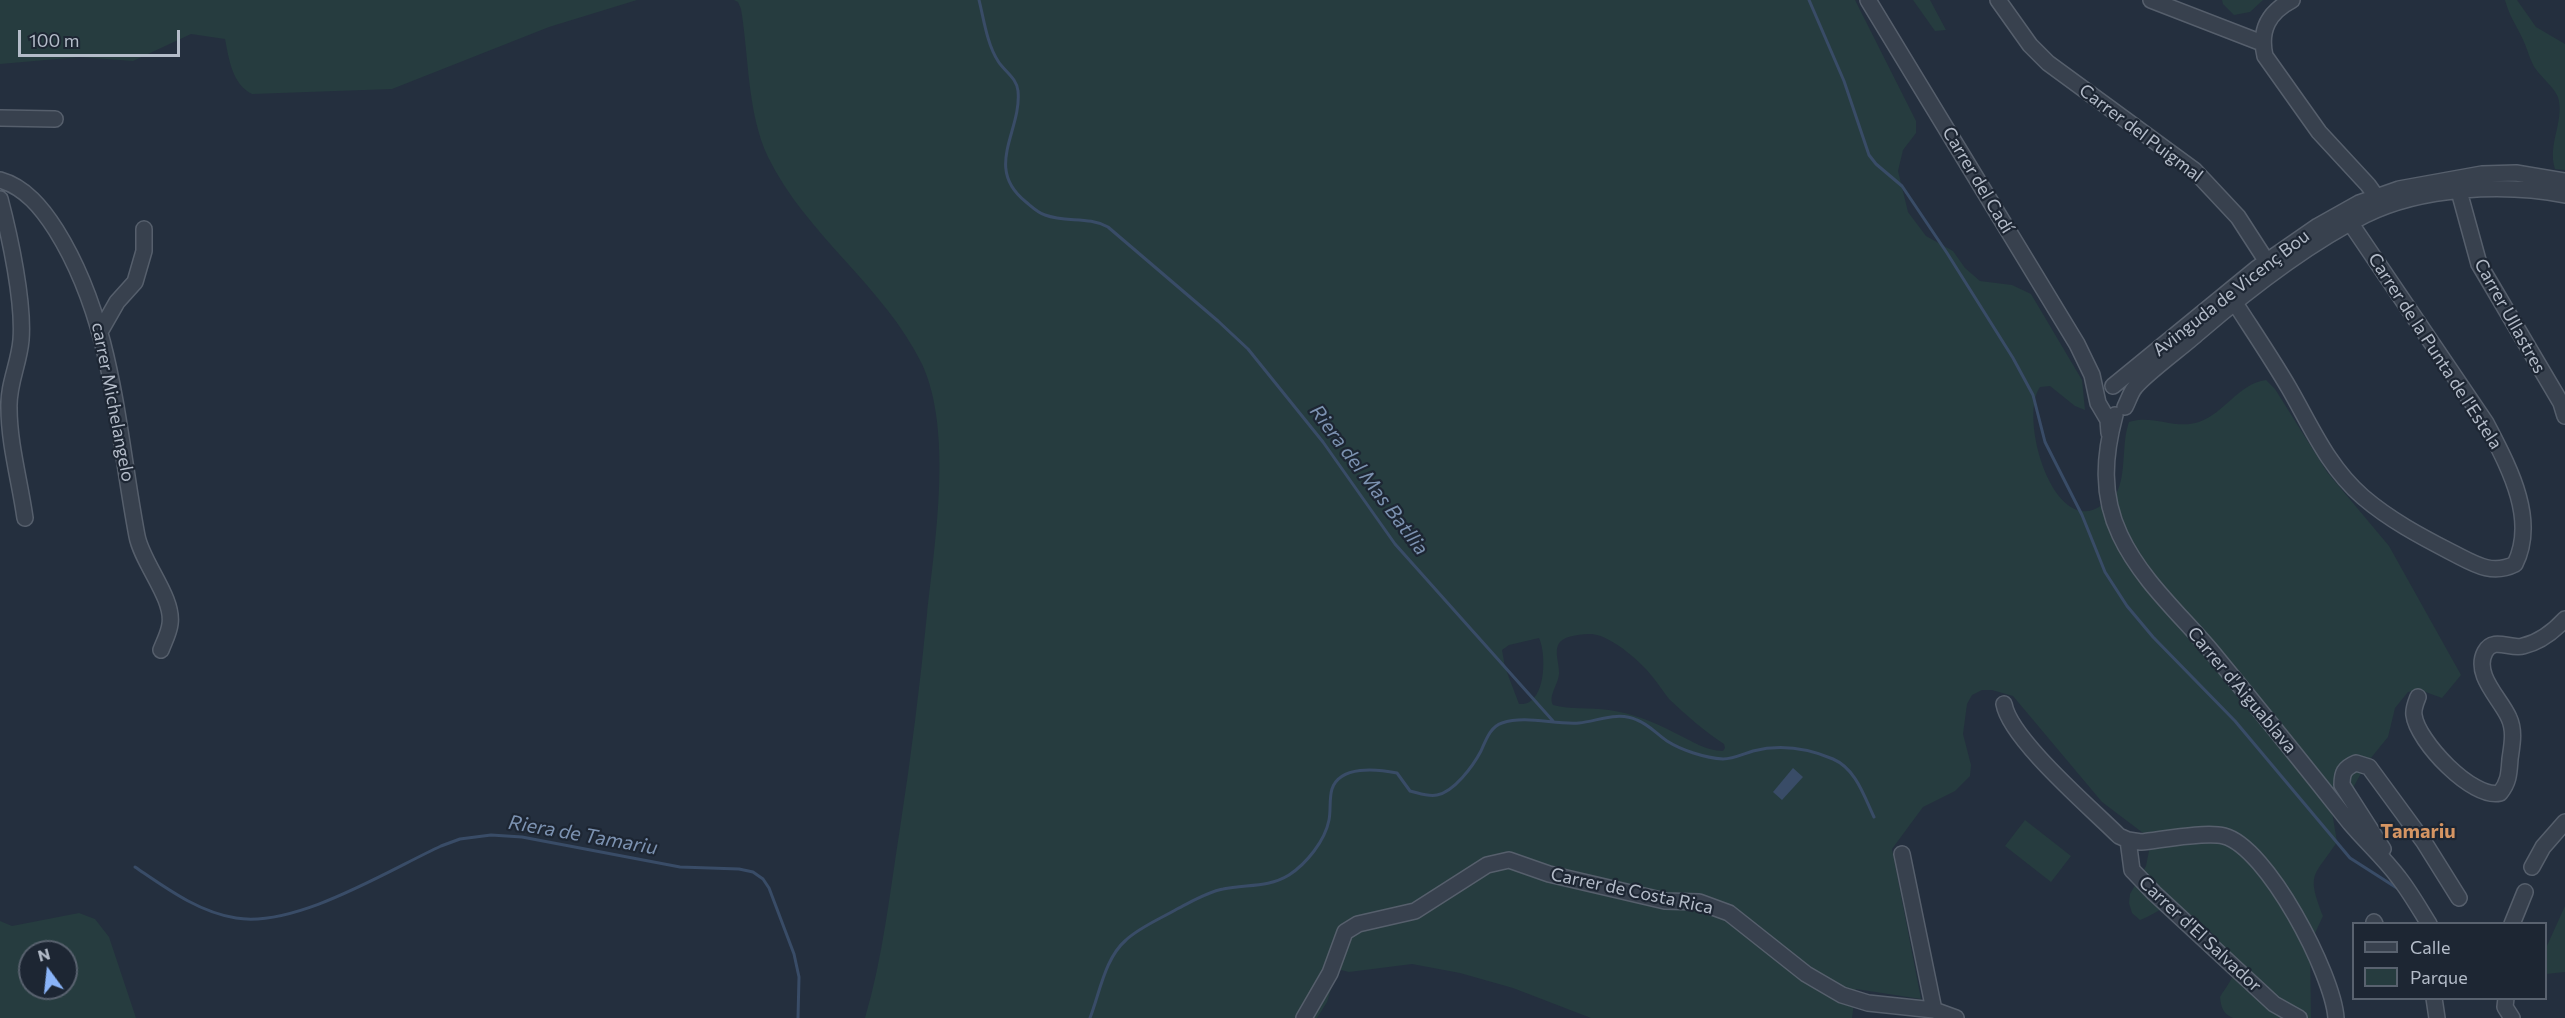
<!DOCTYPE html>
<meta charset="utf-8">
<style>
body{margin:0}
#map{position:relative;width:2565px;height:1018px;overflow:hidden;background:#242f3e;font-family:Commissioner,sans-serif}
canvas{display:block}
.legend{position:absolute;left:2352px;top:922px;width:195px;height:78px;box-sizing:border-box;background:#1d2633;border:2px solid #59626f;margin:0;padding:8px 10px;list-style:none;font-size:18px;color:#b4bcc9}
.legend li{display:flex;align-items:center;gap:12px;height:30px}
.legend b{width:30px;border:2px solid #59626f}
.north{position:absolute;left:18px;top:940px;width:60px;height:60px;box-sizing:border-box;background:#1d2633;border:2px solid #59626f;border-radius:50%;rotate:345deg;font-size:16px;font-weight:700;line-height:24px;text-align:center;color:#b4bcc9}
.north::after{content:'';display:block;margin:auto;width:21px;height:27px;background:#8ab4f8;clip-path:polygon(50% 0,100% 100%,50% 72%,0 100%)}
.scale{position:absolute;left:18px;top:30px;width:162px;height:27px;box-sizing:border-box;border:3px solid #b4bcc9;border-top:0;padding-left:8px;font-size:18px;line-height:21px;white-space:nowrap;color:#b4bcc9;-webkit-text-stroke:4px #1d2633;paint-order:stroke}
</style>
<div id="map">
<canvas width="2565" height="1018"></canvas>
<ul class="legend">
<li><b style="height:8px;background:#38414e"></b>Calle</li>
<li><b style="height:16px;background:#263c3f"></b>Parque</li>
</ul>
<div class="north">N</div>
<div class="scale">100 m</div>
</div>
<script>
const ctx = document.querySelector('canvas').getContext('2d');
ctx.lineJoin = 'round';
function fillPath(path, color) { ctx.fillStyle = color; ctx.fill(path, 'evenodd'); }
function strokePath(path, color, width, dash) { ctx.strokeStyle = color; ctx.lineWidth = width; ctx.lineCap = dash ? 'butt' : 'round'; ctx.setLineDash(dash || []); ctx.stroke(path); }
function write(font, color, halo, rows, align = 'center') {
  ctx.font = font + ' Commissioner,sans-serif'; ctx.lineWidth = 4.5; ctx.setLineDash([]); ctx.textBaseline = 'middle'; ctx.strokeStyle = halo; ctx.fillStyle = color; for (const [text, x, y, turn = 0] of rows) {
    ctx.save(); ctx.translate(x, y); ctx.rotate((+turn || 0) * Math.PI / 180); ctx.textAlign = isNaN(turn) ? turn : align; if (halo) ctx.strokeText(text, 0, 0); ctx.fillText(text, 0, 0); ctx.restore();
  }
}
fillPath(new Path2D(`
 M 0,0 L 637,0 L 549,27 L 392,89 L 252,94 C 232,84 229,59 225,39 L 191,34 L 133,61 L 80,57 L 0,64 Z
 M 734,0 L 1855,0 L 1916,121 L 1916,133 L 1903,150 L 1898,171 L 1908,212 L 1926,236 L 1953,251 L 1965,268 L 1980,281 L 2012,285 L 2031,294 L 2082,380 L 2085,410 L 2075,406 L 2050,386 L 2040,387 C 2018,418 2054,540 2102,505 C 2106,502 2113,499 2116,494 C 2127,474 2121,444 2129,422 C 2154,414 2174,430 2199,422 C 2225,413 2238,384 2266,380 L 2275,389 L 2327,472 L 2389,546 L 2461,675 L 2442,698 L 2420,690 L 2408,692 L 2395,708 L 2388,737 L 2366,764 L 2353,788 L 2332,812 L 2337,842 C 2314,877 2306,872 2323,916 L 2310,944 L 2311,1018 L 2233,1018 C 2223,1014 2221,1007 2220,997 C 2225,988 2234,979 2234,968 C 2235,951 2187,904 2170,906 C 2160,908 2150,917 2140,920 L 2132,913 L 2129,903 L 2130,894 L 2146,866 L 2150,846 L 2147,836 L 2102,802 L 2013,696 L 1992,690 L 1982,690 L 1972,695 L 1967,704 L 1963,734 L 1971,765 L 1970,776 L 1955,791 L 1923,807 L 1892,849 L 1921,999 L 1856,989 L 1852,1018 L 1591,1018 L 1513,988 L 1460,973 L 1412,964 L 1349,972 L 1337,969 L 1327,1002 L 1317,1018 L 865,1018 C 883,957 890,891 900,828 C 911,757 920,685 927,614 C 935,542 953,431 922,364 C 884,286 806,235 768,157 C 747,112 749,57 741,9 L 738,2 ZM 1592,634 C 1612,636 1643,663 1655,680 C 1660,686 1664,693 1669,699 C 1686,715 1704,731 1724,744 L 1725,748 L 1723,751 C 1706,751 1690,740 1675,733 C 1655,722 1631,713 1609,710 C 1590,707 1571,710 1553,705 C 1548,696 1558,685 1559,674 C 1560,665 1553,650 1560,642 C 1566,635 1583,634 1592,634 ZM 1539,638 C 1547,655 1546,707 1519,704 L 1505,667 L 1502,650 L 1509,645 Z
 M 1913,0 L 1930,0 L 1946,30 L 1935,31 Z
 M 2222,0 L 2263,0 L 2250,12 L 2234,15 L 2223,4 Z
 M 2505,0 L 2517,0 L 2536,27 L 2565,44 L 2565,170 L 2555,169 C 2547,144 2565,121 2558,97 C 2553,86 2542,78 2535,68 C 2530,60 2528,51 2524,42 C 2518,28 2509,16 2505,0 Z
 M 2025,820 L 2071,856 L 2051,882 L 2005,846 Z
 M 2565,906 L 2565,972 L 2546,974 L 2546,948 Z
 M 79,913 L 95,919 L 109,937 L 136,1018 L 0,1018 L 0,921 L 12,926 ZM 30,952 L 66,952 L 66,988 L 30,988 Z`), '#263c3f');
fillPath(new Path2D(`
 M 1793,768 L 1803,777 L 1782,800 L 1773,792 Z`), '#394c67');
strokePath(new Path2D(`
 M 979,0 C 984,20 987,44 998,61 C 1004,71 1017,78 1018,91 C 1022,131 983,168 1026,202 C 1032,207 1038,213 1045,215 C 1066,223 1088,216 1108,227 L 1218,321 L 1248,349 L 1323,442 L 1395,544 L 1553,721
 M 1809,0 L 1844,81 L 1869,155 L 1876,164 L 1902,186 L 1947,253 L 2013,358 L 2033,395 L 2045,442 L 2082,515 L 2105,572 L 2127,606 L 2153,637 L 2235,721 L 2350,858 L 2400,890
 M 135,867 C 166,888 198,912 236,918 C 296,928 387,871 441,846 L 460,839 L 491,835 L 522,837 L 680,867 L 739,869 L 753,872 L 763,879 L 769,888 L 794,954 L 799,977 L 798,1018
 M 1090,1018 C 1100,992 1105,958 1126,940 C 1140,927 1160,919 1177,909 C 1191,902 1207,892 1223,889 C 1246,884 1268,888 1289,875 C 1306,864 1325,841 1329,820 C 1331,810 1329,799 1332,789 C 1340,765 1377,769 1397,773 L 1410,791 C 1419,793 1428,797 1437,795 C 1454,792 1473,766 1481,751 C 1486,740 1490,727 1502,723 C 1526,715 1555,725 1579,723 C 1598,721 1618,711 1637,720 C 1648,724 1657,734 1667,741 C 1681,750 1705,758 1723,759 C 1733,759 1743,754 1753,751 C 1781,744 1807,748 1833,759 C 1856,769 1864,796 1874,817`), '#394c67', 3);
const minor = new Path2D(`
 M 1868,0 L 2077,344 L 2092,375 L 2098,403 L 2108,420 L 2109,433
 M 1998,0 L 2030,45 L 2048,63 L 2194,170 L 2238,217 L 2271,268
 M 2151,0 L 2262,43
 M 2292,0 C 2269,12 2259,30 2265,56 L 2319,132 L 2368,185 L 2373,192 L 2371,198 L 2374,205
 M 0,118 L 55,119
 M 0,180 C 25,187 42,208 56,230 C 114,323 117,431 137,536 C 142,563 174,598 170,624 C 169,633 164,642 161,650
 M 2457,184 L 2479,264 L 2561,403 L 2565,416
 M 0,199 C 10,237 24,302 21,340 C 19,364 8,384 9,408 C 9,444 20,482 25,518
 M 2235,303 C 2253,331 2272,359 2289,388 C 2311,426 2328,467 2363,497 C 2390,520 2420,536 2451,552 C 2473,563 2491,576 2515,564 C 2538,518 2507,464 2486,423 L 2343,212
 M 101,330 L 117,302 L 135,282 L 144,251 L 144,229
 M 2113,386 L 2256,269 L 2318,226 L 2359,203 L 2399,189 L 2482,174 L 2516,173 L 2565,181
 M 2125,407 C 2128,401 2130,395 2133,390 C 2141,377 2184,346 2198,333 C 2248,290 2305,245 2365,215 C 2421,187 2504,183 2565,195
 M 2115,415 C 2104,456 2101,495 2120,535 C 2141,580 2181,615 2213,653 C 2259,709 2305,766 2350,823 C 2366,842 2384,858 2399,878 C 2410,892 2419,908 2429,924
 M 2418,697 C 2416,702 2413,709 2414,715 C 2417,741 2473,800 2500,793 C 2509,782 2509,773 2510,759 C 2512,745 2515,731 2509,718 C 2501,699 2473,675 2485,652 C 2493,636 2511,650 2523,646 C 2540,642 2553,632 2565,619
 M 2004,704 C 2010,739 2091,808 2119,836 L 2128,840 L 2141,842 C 2161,840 2206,831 2224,836 C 2267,847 2333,974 2336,1018
 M 2128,840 L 2132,870 L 2154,893 L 2274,1004 L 2299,1018
 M 2383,849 L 2342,785 C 2342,773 2344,768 2356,763 L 2369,767 L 2424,842 L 2459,898
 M 1902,854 L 1934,1010
 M 2532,867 L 2543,847 L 2565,822
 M 2374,922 L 2375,924
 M 2512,924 L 2525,892
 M 2434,998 L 2437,1018
 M 2506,998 L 2505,1007 L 2512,1018
 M 1304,1018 L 1330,973 L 1345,932 L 1358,924 L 1415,911 L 1487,865 L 1509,860 L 1549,874 L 1665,901 L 1699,902 L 1729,913 L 1806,974 L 1842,995 L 1868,1003 L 1934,1010 L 1956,1018`);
strokePath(minor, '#565f6c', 18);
strokePath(minor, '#38414e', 15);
write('18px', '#b4bcc9', '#1d2633', [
 ["Carrer del Puigmal",2141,133,37],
 ["Carrer del Cadí",1978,180,59],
 ["Avinguda de Vicenç Bou",2231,293,-38],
 ["Carrer Ullastres",2510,316,61],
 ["Carrer de la Punta de l'Estela",2435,351,57],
 ["carrer Michelangelo",113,402,79],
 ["Carrer d'Aiguablava",2242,690,50],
 ["Carrer de Costa Rica",1632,891,12],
 ["Carrer d'El Salvador",2200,934,43]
]);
write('italic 20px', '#7c92b1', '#1d2633', [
 ["Riera del Mas Batllia",1369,480,53],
 ["Riera de Tamariu",583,835,10]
]);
write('bold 20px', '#d59563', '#1d2633', [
 ["Tamariu",2418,831]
]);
</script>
